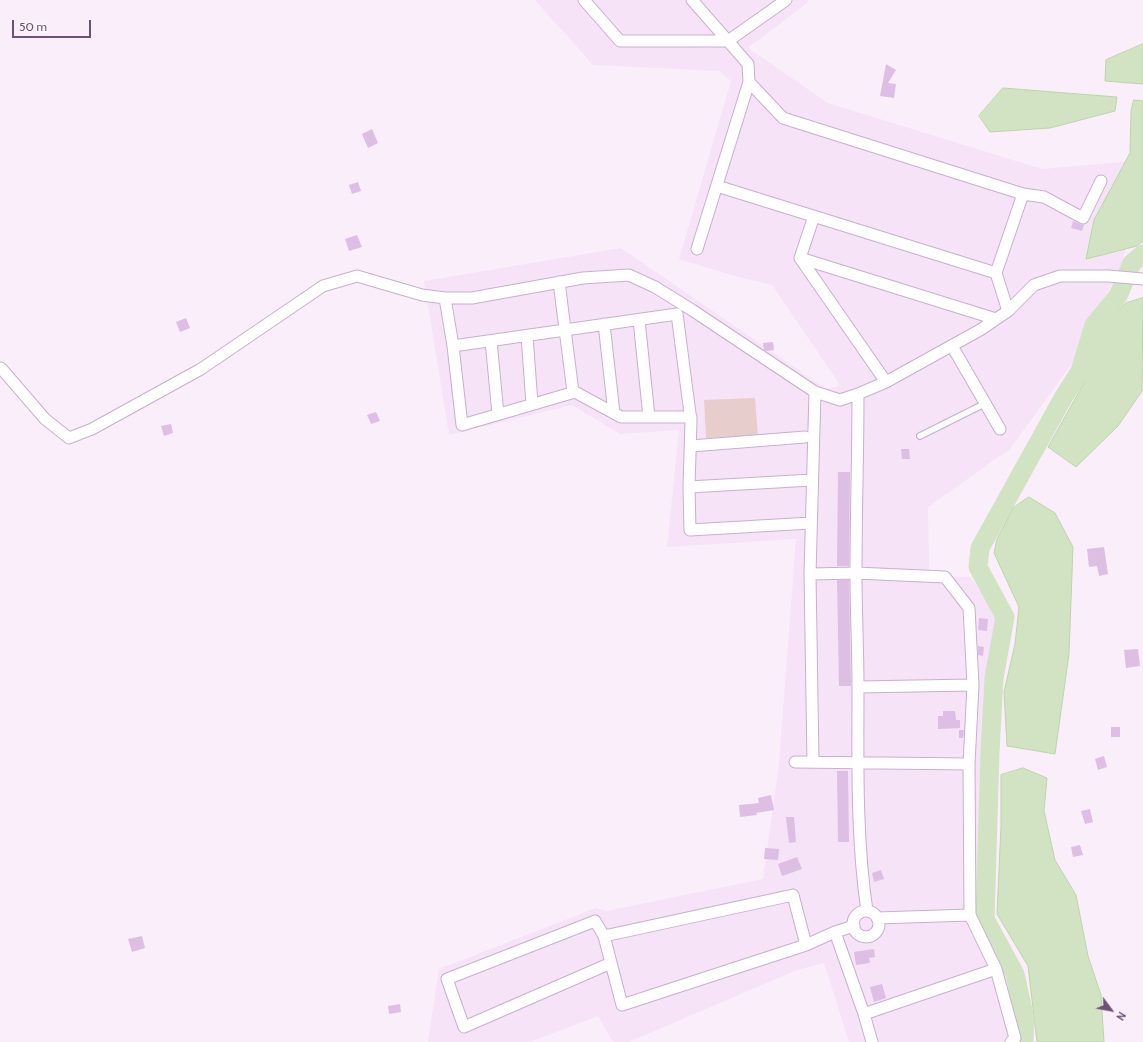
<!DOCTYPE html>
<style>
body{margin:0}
#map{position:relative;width:1143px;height:1042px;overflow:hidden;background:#fbeefb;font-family:Cabin,sans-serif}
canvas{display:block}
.north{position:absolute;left:1091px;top:990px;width:40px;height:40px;-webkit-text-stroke:3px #fef4fd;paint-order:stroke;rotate:122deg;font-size:11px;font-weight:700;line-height:16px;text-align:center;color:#6d5274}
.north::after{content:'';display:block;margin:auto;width:14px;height:18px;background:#6d5274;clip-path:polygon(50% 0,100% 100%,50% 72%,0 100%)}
.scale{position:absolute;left:12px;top:20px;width:79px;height:18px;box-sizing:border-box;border:2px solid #6d5274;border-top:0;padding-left:5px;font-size:12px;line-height:14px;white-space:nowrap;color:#6d5274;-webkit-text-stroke:3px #fef4fd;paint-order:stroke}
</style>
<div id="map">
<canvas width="1143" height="1042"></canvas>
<div class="north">N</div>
<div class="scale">50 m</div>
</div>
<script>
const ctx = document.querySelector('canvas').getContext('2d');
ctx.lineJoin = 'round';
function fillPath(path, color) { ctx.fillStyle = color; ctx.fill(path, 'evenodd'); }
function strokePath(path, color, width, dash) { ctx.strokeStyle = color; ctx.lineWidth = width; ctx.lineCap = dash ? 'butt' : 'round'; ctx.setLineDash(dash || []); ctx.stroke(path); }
fillPath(new Path2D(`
 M 535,0 L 808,0 L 807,3 L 748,48 L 828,103 L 1042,169 L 1143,160 L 1143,191 L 1121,266 L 1074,361 L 1010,449 L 928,507 L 929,576 L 970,577 L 998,614 L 978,899 L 981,921 L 1008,969 L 1019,1027 L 1019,1042 L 849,1042 L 824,963 L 797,970 L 629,1042 L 613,1042 L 598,1016 L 530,1042 L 428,1042 L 439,969 L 596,908 L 606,911 L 763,879 L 779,764 L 796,539 L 667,547 L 679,430 L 620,434 L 572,405 L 449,435 L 424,281 L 621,248 L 826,389 L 840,385 L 772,285 L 738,277 L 679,259 L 731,81 L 719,71 L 593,65 Z`), '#f6e3f7');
fillPath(new Path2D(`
 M 755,398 L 758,437 L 706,438 L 704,400 Z`), '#e8cdcd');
const water = new Path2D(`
 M 1143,44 L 1143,84 L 1105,81 L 1106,60 Z
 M 1003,88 L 1117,97 L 1115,111 L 1050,128 L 990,132 L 979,116 Z
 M 1134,100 L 1143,101 L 1143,241 L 1137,246 L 1086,259 L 1094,220 L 1130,153 L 1131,111 Z
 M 1143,298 L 1142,391 L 1118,426 L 1076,467 L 1048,447 L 1084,383 L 1103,324 L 1126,303 Z
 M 1029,497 L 1055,513 L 1073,547 L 1069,654 L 1055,754 L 1007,746 L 1004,692 L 1015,644 L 1019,607 L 994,553 L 997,539 L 1013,508 Z
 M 1023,768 L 1047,778 L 1044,811 L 1055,860 L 1076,895 L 1088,956 L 1101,995 L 1104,1042 L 1037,1042 L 1028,966 L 997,914 L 1001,826 L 1001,775 Z`);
fillPath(water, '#d2e3c4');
strokePath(water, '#bdd4ab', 1);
strokePath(new Path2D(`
 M 1024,1042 L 1025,1019 L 1015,974 L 985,919 L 990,752 L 994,678 L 1005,617 L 978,567 L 980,548 L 1063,398 L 1080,371 L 1094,325 L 1118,296 L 1132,263 L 1143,254`), '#d2e3c4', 19);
fillPath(new Path2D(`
 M 886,64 L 896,70 L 888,83 L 896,84 L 894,98 L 880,96 Z
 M 372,129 L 378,143 L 368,148 L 362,134 Z
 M 358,182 L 361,191 L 352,194 L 349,185 Z
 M 1073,221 L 1080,224 L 1084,225 L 1082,231 L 1071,228 Z
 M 357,235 L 362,247 L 349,251 L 345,239 Z
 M 186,318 L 190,328 L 180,332 L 176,322 Z
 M 773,342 L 774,350 L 766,351 L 764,350 L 763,343 Z
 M 376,412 L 380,421 L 371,424 L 367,415 Z
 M 171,424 L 173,433 L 164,436 L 161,426 Z
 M 901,449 L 909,449 L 910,459 L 902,459 Z
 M 838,472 L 850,472 L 849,566 L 837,566 Z
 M 1104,547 L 1108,574 L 1099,576 L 1097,566 L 1089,567 L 1087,549 Z
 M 837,580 L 849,580 L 851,686 L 839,686 Z
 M 979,618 L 988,619 L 987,631 L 978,630 Z
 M 978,646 L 984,647 L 983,656 L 978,655 Z
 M 1138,649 L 1140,666 L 1126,668 L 1124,650 Z
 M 943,711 L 955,711 L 956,720 L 960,720 L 960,728 L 938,729 L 938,716 L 943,716 Z
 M 1111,727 L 1120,727 L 1120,737 L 1111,737 Z
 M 959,730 L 964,730 L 963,738 L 959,738 Z
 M 1104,756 L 1107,767 L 1098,770 L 1095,759 Z
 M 837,771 L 848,771 L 849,842 L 838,842 Z
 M 771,795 L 774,810 L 756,813 L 757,815 L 740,817 L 739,805 L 759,803 L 758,798 Z
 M 1090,809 L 1093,822 L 1085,824 L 1081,811 Z
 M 786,817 L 794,817 L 796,842 L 789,843 Z
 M 1080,845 L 1083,855 L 1073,857 L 1071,847 Z
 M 765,848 L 779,849 L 778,860 L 764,859 Z
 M 797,857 L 802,869 L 782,876 L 778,864 Z
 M 881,870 L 884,879 L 874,882 L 872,873 Z
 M 142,936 L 145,948 L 132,952 L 128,939 Z
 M 874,949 L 875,957 L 869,958 L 870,963 L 856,965 L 854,952 Z
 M 882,984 L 886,998 L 874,1002 L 870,987 Z
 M 400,1004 L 401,1012 L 389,1014 L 388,1006 Z`), '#dcbfe3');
const service = new Path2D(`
 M 920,436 L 984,404`);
const minor = new Path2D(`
 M 584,0 L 620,41 L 728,41 L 786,0
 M 692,0 L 748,64 L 749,82
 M 717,186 L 996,273
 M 697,249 L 749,82 L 783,118 L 1023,194 L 1044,197 L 1083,218 L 1101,181
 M 800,258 L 996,319
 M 800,258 L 886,382
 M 800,258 L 814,216
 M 559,282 L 573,392
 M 445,298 L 453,346 L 462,425 L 575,392 L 621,417 L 691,417
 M 1008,311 L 996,273 L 1023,194
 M 639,320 L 649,417
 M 604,324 L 614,413
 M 527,336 L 532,404
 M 491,341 L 498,414
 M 453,346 L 677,314 L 691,421 L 689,487 L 690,530 L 811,523
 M 952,346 L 1000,429
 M 1,368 L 45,419 L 69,438 L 92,429 L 201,369 L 323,286 L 357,276 L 422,295 L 445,298 L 472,298 L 583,278 L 629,275 L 655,287 L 692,310 L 815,392 L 840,400 L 858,394 L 886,382 L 980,330 L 1008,311 L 1034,285 L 1060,276 L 1108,276 L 1143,279
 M 858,394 C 858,454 856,513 856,573 C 856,611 858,649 858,688 C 858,762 856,837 867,911
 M 691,446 L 805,437
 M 689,487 L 812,480
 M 810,574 L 815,392
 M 858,687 L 973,685
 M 813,761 L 810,574 L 856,573 L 945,577 L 969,608 L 973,685 L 969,764 L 970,915 L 996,969 L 864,1014
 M 795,762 L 969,764
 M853 924a13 13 0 1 1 26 0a13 13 0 1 1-26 0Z
 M 877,918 L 970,915
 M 835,932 L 864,1014 L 872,1042
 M 604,936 L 595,921 L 447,979 L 464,1027 L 611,963
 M 806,945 L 793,895 L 604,936 L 622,1005 L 806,945 L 835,932 L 854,926
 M 996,969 L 1015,1038 L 1011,1042`);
strokePath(service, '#c6b1ca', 8);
strokePath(minor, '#c6b1ca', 13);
strokePath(service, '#fff', 5.5);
strokePath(minor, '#fff', 11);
</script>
